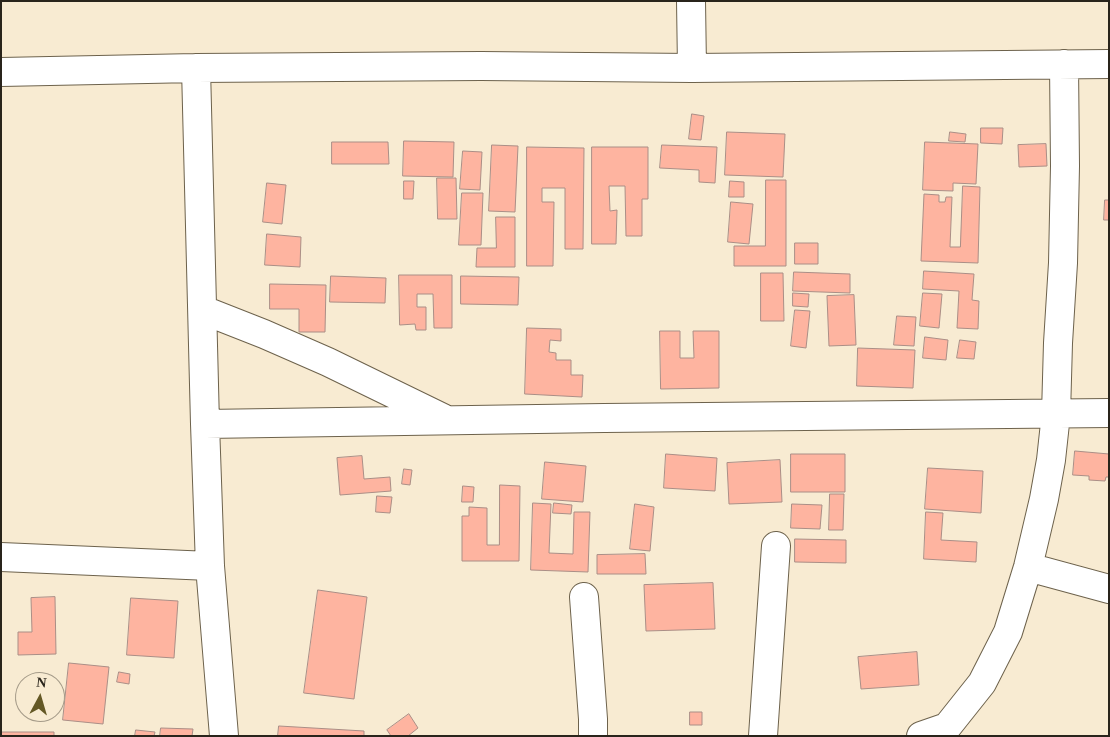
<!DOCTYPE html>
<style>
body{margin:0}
#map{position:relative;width:1110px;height:737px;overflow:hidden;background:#f8ebd2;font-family:Georgia,serif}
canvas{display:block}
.frame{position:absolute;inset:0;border:2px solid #29241b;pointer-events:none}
.north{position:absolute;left:15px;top:672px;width:50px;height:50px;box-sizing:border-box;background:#f8ebd2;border:1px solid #a59b89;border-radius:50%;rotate:6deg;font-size:14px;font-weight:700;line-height:20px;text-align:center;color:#29241b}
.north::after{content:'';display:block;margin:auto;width:18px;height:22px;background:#645825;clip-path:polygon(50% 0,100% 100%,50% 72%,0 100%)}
</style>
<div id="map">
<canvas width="1110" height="737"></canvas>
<div class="frame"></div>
<div class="north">N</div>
</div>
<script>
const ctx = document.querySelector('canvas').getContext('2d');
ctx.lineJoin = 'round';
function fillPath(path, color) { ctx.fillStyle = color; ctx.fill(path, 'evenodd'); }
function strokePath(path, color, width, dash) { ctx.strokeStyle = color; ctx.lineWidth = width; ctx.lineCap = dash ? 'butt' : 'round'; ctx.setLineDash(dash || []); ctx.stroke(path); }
const building = new Path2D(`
 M 692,114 L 704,116 L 701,140 L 689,139 Z
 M 981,128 L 1003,128 L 1002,144 L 981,143 Z
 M 727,132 L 785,134 L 783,177 L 725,175 Z
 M 950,132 L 966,134 L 965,142 L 949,141 Z
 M 404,141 L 454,142 L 453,177 L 403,176 Z
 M 332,142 L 388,142 L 389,164 L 332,164 Z
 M 925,142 L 978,144 L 976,184 L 953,183 L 953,191 L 923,190 Z
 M 1046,144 L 1047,166 L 1019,167 L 1018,145 Z
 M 492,145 L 518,146 L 515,212 L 489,211 Z
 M 662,145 L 717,147 L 715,183 L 699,182 L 699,170 L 660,168 Z
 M 527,147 L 584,148 L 583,249 L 565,249 L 565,188 L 542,188 L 542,202 L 554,202 L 553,266 L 527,266 Z
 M 592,147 L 648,147 L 648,199 L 642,199 L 642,236 L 626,236 L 625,186 L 609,186 L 610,211 L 617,210 L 616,244 L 592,244 Z
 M 463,151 L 482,152 L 480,190 L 460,189 Z
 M 437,178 L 456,178 L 457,219 L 438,219 Z
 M 766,180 L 786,180 L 786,266 L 734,266 L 734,246 L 765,246 Z
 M 404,181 L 414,181 L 413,199 L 404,199 Z
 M 730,181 L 744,182 L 744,197 L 729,197 Z
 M 267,183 L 286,185 L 282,224 L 263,222 Z
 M 963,186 L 980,187 L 978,263 L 921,261 L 924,194 L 939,195 L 939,202 L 945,202 L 946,197 L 952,197 L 950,247 L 960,247 Z
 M 462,193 L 483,193 L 481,245 L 459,245 Z
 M 1105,200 L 1109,200 L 1109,220 L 1104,220 Z
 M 731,202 L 753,204 L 749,244 L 728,242 Z
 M 496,217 L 515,217 L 515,267 L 476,267 L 477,248 L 496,248 Z
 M 267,234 L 301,237 L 300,267 L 265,265 Z
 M 795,243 L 818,243 L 818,264 L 795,264 Z
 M 924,271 L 974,274 L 972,300 L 979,301 L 978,329 L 957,328 L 959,291 L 923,289 Z
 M 794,272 L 850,274 L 850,293 L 793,291 Z
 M 761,273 L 783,273 L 784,321 L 761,321 Z
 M 399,275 L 452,275 L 452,328 L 434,328 L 433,294 L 417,294 L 417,307 L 426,307 L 426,330 L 416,330 L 415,324 L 400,325 Z
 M 331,276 L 386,278 L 385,303 L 330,302 Z
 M 461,276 L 519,277 L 518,305 L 461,304 Z
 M 270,284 L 326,285 L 325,332 L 299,332 L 299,309 L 270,309 Z
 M 793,293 L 809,294 L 808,307 L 793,306 Z
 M 923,293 L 942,294 L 939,328 L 920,326 Z
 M 854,295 L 856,345 L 829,346 L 827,296 Z
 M 795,310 L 810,311 L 806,348 L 791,346 Z
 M 897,316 L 916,317 L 914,346 L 894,345 Z
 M 527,328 L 561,329 L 561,341 L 550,340 L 549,352 L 556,353 L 556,360 L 571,360 L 571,375 L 583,375 L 582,397 L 525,394 Z
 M 660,331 L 680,331 L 680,358 L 694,358 L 693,331 L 719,331 L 719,388 L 661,389 Z
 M 925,337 L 948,340 L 946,360 L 923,358 Z
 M 960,340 L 976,342 L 974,359 L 957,358 Z
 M 858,348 L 915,350 L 913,388 L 857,386 Z
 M 1075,451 L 1109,454 L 1109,477 L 1106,477 L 1105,481 L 1089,480 L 1089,476 L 1073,475 Z
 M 666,454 L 717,458 L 715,491 L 664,488 Z
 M 791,454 L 845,454 L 845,492 L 791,492 Z
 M 362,456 L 364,479 L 390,477 L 391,491 L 340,495 L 337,458 Z
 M 780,460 L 782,502 L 729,504 L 727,463 Z
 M 545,462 L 586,466 L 583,502 L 542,499 Z
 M 928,468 L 983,471 L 981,513 L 925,509 Z
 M 404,469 L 412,470 L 410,485 L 402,484 Z
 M 500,485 L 520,486 L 519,561 L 462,561 L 462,516 L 469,516 L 469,507 L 487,508 L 487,545 L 499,545 Z
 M 463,486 L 474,487 L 473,502 L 462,502 Z
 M 830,494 L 844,494 L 843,530 L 829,530 Z
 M 377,496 L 392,497 L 390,513 L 376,512 Z
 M 533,503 L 551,504 L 549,553 L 573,554 L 574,512 L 590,512 L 588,572 L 531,570 Z
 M 554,503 L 572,505 L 571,514 L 553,513 Z
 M 635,504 L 654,507 L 650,551 L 630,549 Z
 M 792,504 L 822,505 L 820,529 L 791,528 Z
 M 926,512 L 943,513 L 941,540 L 977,542 L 976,562 L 924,559 Z
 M 795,539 L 846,540 L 846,563 L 795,562 Z
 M 645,554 L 646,574 L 597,574 L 597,555 Z
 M 713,583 L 715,629 L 646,631 L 644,585 Z
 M 318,590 L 367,597 L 354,699 L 304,693 Z
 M 55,597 L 56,654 L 18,655 L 18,632 L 32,632 L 31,598 Z
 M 131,598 L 178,601 L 174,658 L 127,655 Z
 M 917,652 L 919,685 L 861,689 L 858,657 Z
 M 69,663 L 109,667 L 103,724 L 63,720 Z
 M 119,672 L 130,674 L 129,684 L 117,682 Z
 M 690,712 L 702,712 L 702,725 L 690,725 Z
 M 409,714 L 418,728 L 408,736 L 391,736 L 387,730 Z
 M 279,726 L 364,731 L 364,736 L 278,736 Z
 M 161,728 L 193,729 L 192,736 L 160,736 Z
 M 136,730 L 155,732 L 154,736 L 135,736 Z
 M 1,732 L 54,732 L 54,736 L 1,736 Z`);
fillPath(building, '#feb4a0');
strokePath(building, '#aa8e86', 1);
const minor = new Path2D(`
 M 691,1 L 692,68
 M 196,68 L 205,424 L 210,566 L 224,736
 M 1,72 L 196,68 L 481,66 L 692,68 L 1109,64
 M 203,310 L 264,334 L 328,362 L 443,418
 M 205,424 L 604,418 L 1109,413
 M 1,557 L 210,566
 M 1028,567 L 1109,589
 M 584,597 L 593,719 L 593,736
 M 763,736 L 776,546
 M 921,736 L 947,727 L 982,683 L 1008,632 L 1028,567 L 1044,499 L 1051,460 L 1056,414 L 1058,343 L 1063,263 L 1065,166 L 1064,64`);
strokePath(minor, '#6d624c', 30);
strokePath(minor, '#fff', 28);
</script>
